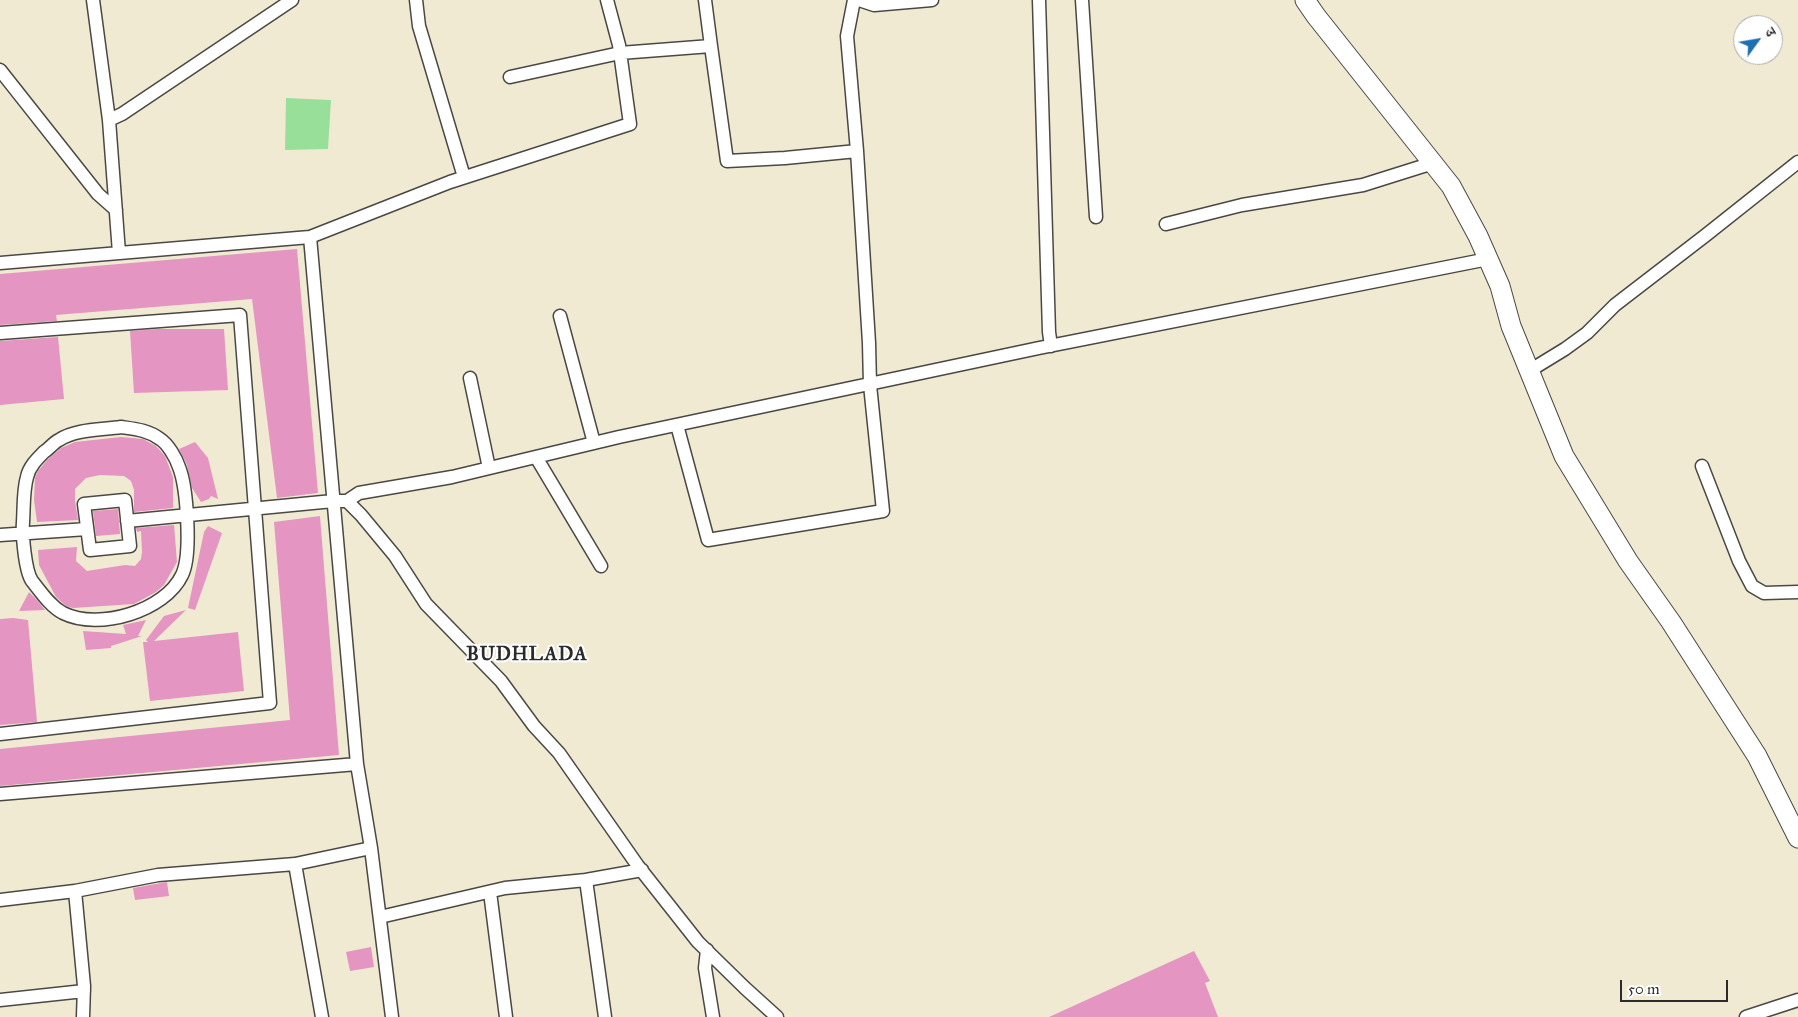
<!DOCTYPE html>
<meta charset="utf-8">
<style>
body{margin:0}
#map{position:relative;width:1798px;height:1017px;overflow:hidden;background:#f1ead3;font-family:"IM FELL Great Primer","Noto Serif Devanagari",serif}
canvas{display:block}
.north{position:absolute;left:1733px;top:15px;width:50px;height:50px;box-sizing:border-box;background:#fff;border:1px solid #aaa;border-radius:50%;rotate:58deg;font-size:14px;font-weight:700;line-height:20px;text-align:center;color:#2b2b2b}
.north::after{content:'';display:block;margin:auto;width:18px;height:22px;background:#1f6fb2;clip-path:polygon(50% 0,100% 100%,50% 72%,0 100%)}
.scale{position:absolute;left:1620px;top:980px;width:108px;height:22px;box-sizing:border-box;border:2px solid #2b2b2b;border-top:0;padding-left:6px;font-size:15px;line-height:18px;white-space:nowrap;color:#2b2b2b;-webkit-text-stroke:4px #fff;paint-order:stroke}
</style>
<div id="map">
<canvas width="1798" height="1017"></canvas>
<div class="north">उ</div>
<div class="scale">50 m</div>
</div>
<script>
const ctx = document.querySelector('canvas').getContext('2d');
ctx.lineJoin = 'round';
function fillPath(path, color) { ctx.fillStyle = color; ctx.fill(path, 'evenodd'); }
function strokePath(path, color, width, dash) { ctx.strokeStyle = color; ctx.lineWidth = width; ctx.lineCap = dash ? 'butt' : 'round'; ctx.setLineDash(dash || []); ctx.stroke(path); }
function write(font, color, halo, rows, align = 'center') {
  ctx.font = font + ' "IM FELL Great Primer",serif'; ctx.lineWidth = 4; ctx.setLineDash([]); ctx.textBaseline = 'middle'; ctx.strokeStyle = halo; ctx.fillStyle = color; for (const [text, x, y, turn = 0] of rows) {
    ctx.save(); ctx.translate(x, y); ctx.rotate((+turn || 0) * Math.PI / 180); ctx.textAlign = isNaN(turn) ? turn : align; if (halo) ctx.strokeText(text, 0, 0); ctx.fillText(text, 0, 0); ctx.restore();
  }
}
fillPath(new Path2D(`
 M 286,98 L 331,100 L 328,149 L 285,150 Z`), '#98df99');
fillPath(new Path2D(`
 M 297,249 L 318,493 L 277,498 L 252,299 L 56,315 L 57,321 L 0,325 L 0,274 Z
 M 157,329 L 224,329 L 228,390 L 134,393 L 130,331 Z
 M 58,337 L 64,399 L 0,405 L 0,341 Z
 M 121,437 L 143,439 L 156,446 L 165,456 L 173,477 L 173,508 L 134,512 L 134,490 L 131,481 L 124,476 L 100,475 L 86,478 L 75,489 L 75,501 L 78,520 L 37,522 L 34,500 L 35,478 L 38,471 L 47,460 L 61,448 L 75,442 Z
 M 195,442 L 208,458 L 218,499 L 211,496 L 209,499 L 201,502 L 192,488 L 187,465 L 179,449 Z
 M 118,509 L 120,534 L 96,536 L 93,511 Z
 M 320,516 L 339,755 L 0,786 L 0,749 L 290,720 L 274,522 Z
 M 174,525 L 177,562 L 164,585 L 156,592 L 134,604 L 73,608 L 66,606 L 56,597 L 39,565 L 38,550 L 77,547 L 76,561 L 87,571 L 125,565 L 135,566 L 141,559 L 142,552 L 141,531 L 137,532 L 136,528 Z
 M 208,526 L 222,533 L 195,610 L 188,608 L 204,532 Z
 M 29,592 L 37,600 L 45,610 L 19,611 Z
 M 186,610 L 154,641 L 238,632 L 244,691 L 150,701 L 143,642 L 148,642 L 146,640 L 164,616 Z
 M 13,618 L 28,620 L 37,722 L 0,725 L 0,619 Z
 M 146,620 L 138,636 L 142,636 L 111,646 L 111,648 L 86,650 L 83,631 L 126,634 L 123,625 Z
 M 167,882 L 169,896 L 135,900 L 133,888 Z
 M 371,947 L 374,967 L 350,971 L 346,952 Z
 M 1194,951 L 1210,981 L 1205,983 L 1218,1017 L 1049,1017 Z`), '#e495c1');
const street = new Path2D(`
 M 93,0 L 109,120 L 119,253
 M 416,0 L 419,26 L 464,177
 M 854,0 L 847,36 L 857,151
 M 859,0 L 874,5 L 932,0
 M 1039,0 L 1049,332 L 1051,346
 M 1082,0 L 1096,217
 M 0,70 L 98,194 L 116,210
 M 510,77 L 620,53 L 711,46 L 705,0
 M 109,120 L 122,114 L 292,0
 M 1166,224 L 1242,205 L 1363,185 L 1433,163
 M 310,237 L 450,182 L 630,124 L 619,45 L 607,0
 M 0,263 L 310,237 L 357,764 L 0,794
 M 560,316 L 594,443
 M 0,333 L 240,315 L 270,703 L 0,734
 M 1529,371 L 1565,349 L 1587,333 L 1615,305 L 1706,235 L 1798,162
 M 470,378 L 489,468
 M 677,425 L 708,540 L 883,511 L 870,385 L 869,343 L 857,151 L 785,158 L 727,161 L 711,46
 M 121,427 C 135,429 148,430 160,439 C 168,444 176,458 179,467 C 187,487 192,555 182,575 C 165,611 99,631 63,613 C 50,606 41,592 32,581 C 25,571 22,534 23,522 C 24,507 23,491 27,477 C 29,467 37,459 44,452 C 49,449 53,443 59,440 C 76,429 101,430 121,427 Z
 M 536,457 L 601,566
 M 1702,466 L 1739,561 L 1752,586 L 1764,593 L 1798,592
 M 125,500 L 130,546 L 90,550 L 84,504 Z
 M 347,501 L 359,493 L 452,477 L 619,437 L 1039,348 L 1488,259
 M 127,521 L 333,501 L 347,501 L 361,515 L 395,556 L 426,604 L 501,681 L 534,726 L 559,753 L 638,866 L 698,942 L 745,988 L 777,1017
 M 0,535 L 87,529
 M 357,764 L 371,848
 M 295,864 L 371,848 L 392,1017
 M 586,880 L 642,870
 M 75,891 L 158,875 L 295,864 L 322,1017
 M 490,892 L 506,1017
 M 0,900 L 75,891 L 84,986 L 83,1017
 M 380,917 L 505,888 L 586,880 L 605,1017
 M 707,950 L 705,968 L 713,1017
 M 0,1000 L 84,991
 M 1746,1017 L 1798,1000`);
const secondary = new Path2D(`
 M 1305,0 L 1316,16 L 1451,186 L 1478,236 L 1500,286 L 1511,326 L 1564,456 L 1628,561 L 1671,622 L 1757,756 L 1798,838`);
strokePath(street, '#494844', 15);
strokePath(secondary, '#494844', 21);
strokePath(street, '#fff', 12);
strokePath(secondary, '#fff', 19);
ctx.letterSpacing = '1px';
write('bold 19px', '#2b2b2b', '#fff', [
 ["BUDHLADA",527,655]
]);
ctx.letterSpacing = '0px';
</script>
